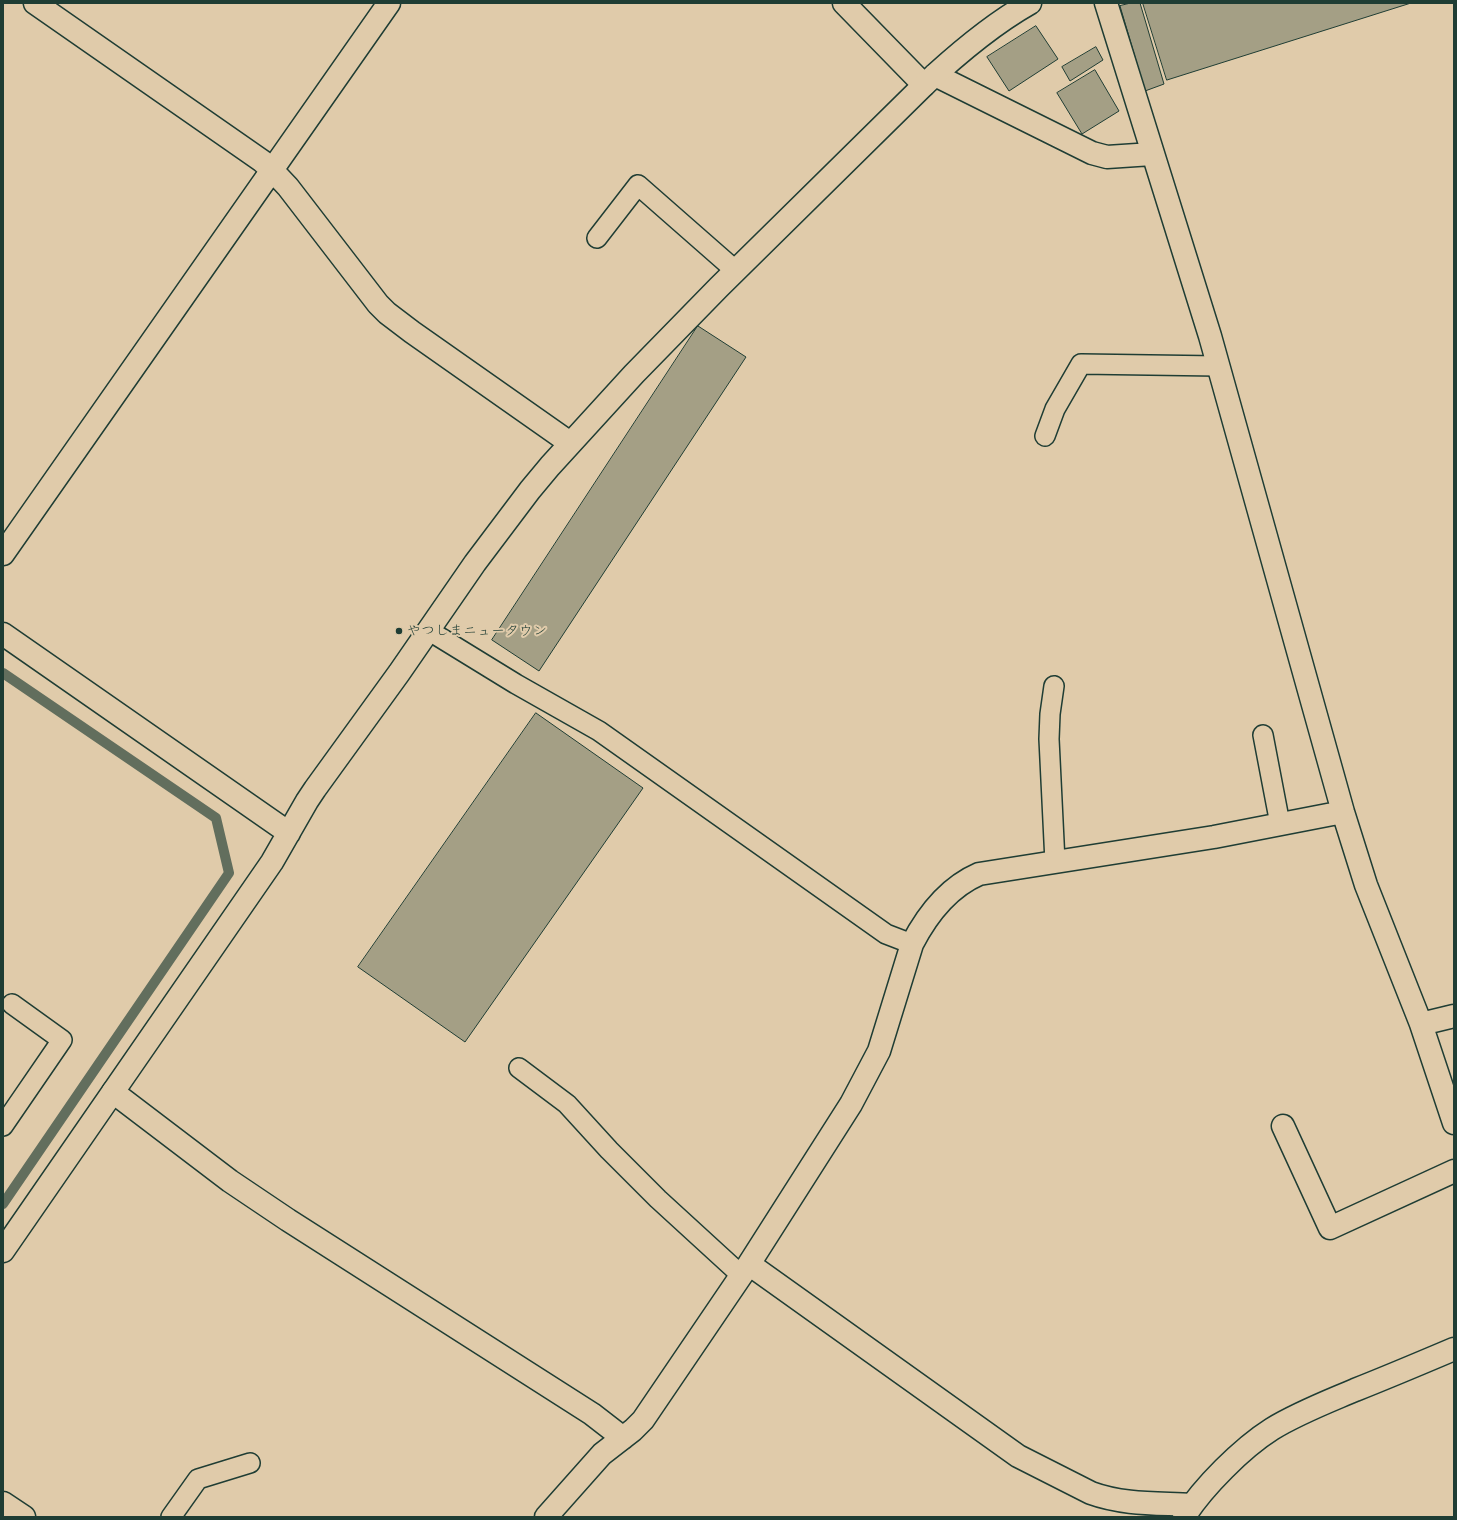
<!DOCTYPE html>
<meta charset="utf-8">
<style>
body{margin:0}
#map{position:relative;width:1457px;height:1520px;overflow:hidden;background:#e0cbaa;font-family:"Shantell Sans",sans-serif}
canvas{display:block}
.frame{position:absolute;inset:0;border:4px solid #1f3d34;pointer-events:none}
</style>
<div id="map">
<canvas width="1457" height="1520"></canvas>
<div class="frame"></div>
</div>
<script>
const ctx = document.querySelector('canvas').getContext('2d');
ctx.lineJoin = 'round';
function strokePath(path, color, width, dash) { ctx.strokeStyle = color; ctx.lineWidth = width; ctx.lineCap = dash ? 'butt' : 'round'; ctx.setLineDash(dash || []); ctx.stroke(path); }
function fillPath(path, color) { ctx.fillStyle = color; ctx.fill(path, 'evenodd'); }
function write(font, color, halo, rows, align = 'center') {
  ctx.font = font + ' "Shantell Sans","Klee One",sans-serif'; ctx.lineWidth = 4; ctx.setLineDash([]); ctx.textBaseline = 'middle'; ctx.strokeStyle = halo; ctx.fillStyle = color; for (const [text, x, y, turn = 0] of rows) {
    ctx.save(); ctx.translate(x, y); ctx.rotate((+turn || 0) * Math.PI / 180); ctx.textAlign = isNaN(turn) ? turn : align; if (halo) ctx.strokeText(text, 0, 0); ctx.fillText(text, 0, 0); ctx.restore();
  }
}
strokePath(new Path2D(`
 M 3,673 L 216,818 L 229,873 L 3,1204`), '#626e5d', 10);
const building = new Path2D(`
 M 1131,3 L 1140,3 L 1164,84 L 1145,91 L 1120,6 Z
 M 1143,3 L 1411,3 L 1167,80 Z
 M 1036,26 L 1058,59 L 1009,91 L 987,57 Z
 M 1096,47 L 1103,60 L 1070,81 L 1062,67 Z
 M 1095,70 L 1119,111 L 1082,134 L 1057,93 Z
 M 698,326 L 746,357 L 539,671 L 492,640 Z
 M 536,713 L 643,788 L 465,1042 L 358,967 Z`);
fillPath(building, '#a49f85');
strokePath(building, '#1f3d34', 1);
const service = new Path2D(`
 M 597,238 L 638,185 L 736,271
 M 1045,436 L 1055,409 L 1081,364 L 1218,366
 M 428,630 L 516,684 L 599,731 L 886,934 L 912,944
 M 1054,686 L 1050,714 L 1049,739 L 1055,862
 M 1263,735 L 1280,824
 M 519,1068 L 567,1104 L 609,1150 L 658,1199 L 741,1275
 M 3,1126 L 62,1040 L 12,1004
 M 171,1517 L 198,1479 L 250,1463`);
const minor = new Path2D(`
 M 35,3 L 262,161 L 272,170 L 288,187 L 378,304 L 387,313 L 412,332 L 570,443
 M 844,3 L 924,85
 M 1106,3 L 1210,336 L 1343,812 L 1366,885 L 1421,1024 L 1454,1123
 M 935,75 L 1092,153 L 1107,157 L 1152,154
 M 3,554 L 389,3
 M 1421,1024 L 1454,1016
 M 113,1092 L 230,1181 L 288,1220 L 592,1414 L 623,1438
 M 1283,1126 L 1330,1228 L 1454,1171
 M 749,1264 L 1018,1456 L 1091,1493 C 1124,1505 1158,1503 1192,1505
 M 3,1503 L 24,1517
 M 546,1517 L 602,1454 L 633,1430 L 643,1420 L 749,1264 L 851,1104 L 879,1051 L 912,944 C 927,915 949,887 979,874 L 1214,837 L 1343,812
 M 1184,1517 C 1203,1487 1242,1448 1272,1429 C 1298,1413 1327,1402 1355,1390 C 1388,1377 1421,1363 1454,1349`);
const tertiary = new Path2D(`
 M 3,634 L 289,833
 M 3,1251 L 272,862 L 307,801 L 315,789 L 399,673 L 475,563 L 530,490 L 550,466 L 634,374 L 719,287 L 924,85 C 957,54 991,25 1030,3`);
strokePath(service, '#1f3d34', 22);
strokePath(minor, '#1f3d34', 25);
strokePath(tertiary, '#1f3d34', 25);
strokePath(service, '#e0cbaa', 19);
strokePath(minor, '#e0cbaa', 22);
strokePath(tertiary, '#e0cbaa', 22);
for (const [x, y, r, color] of [
 [399,631,4,"#1f3d34"]
]) { const dot = new Path2D(); dot.arc(x, y, r, 0, 2 * Math.PI); ctx.fillStyle = color; ctx.fill(dot); strokePath(dot, '#e0cbaa', 1.5); }
write('14px', '#1f3d34', '#e0cbaa', [
 ["やつしまニュータウン",407,631]
], 'left');
</script>
